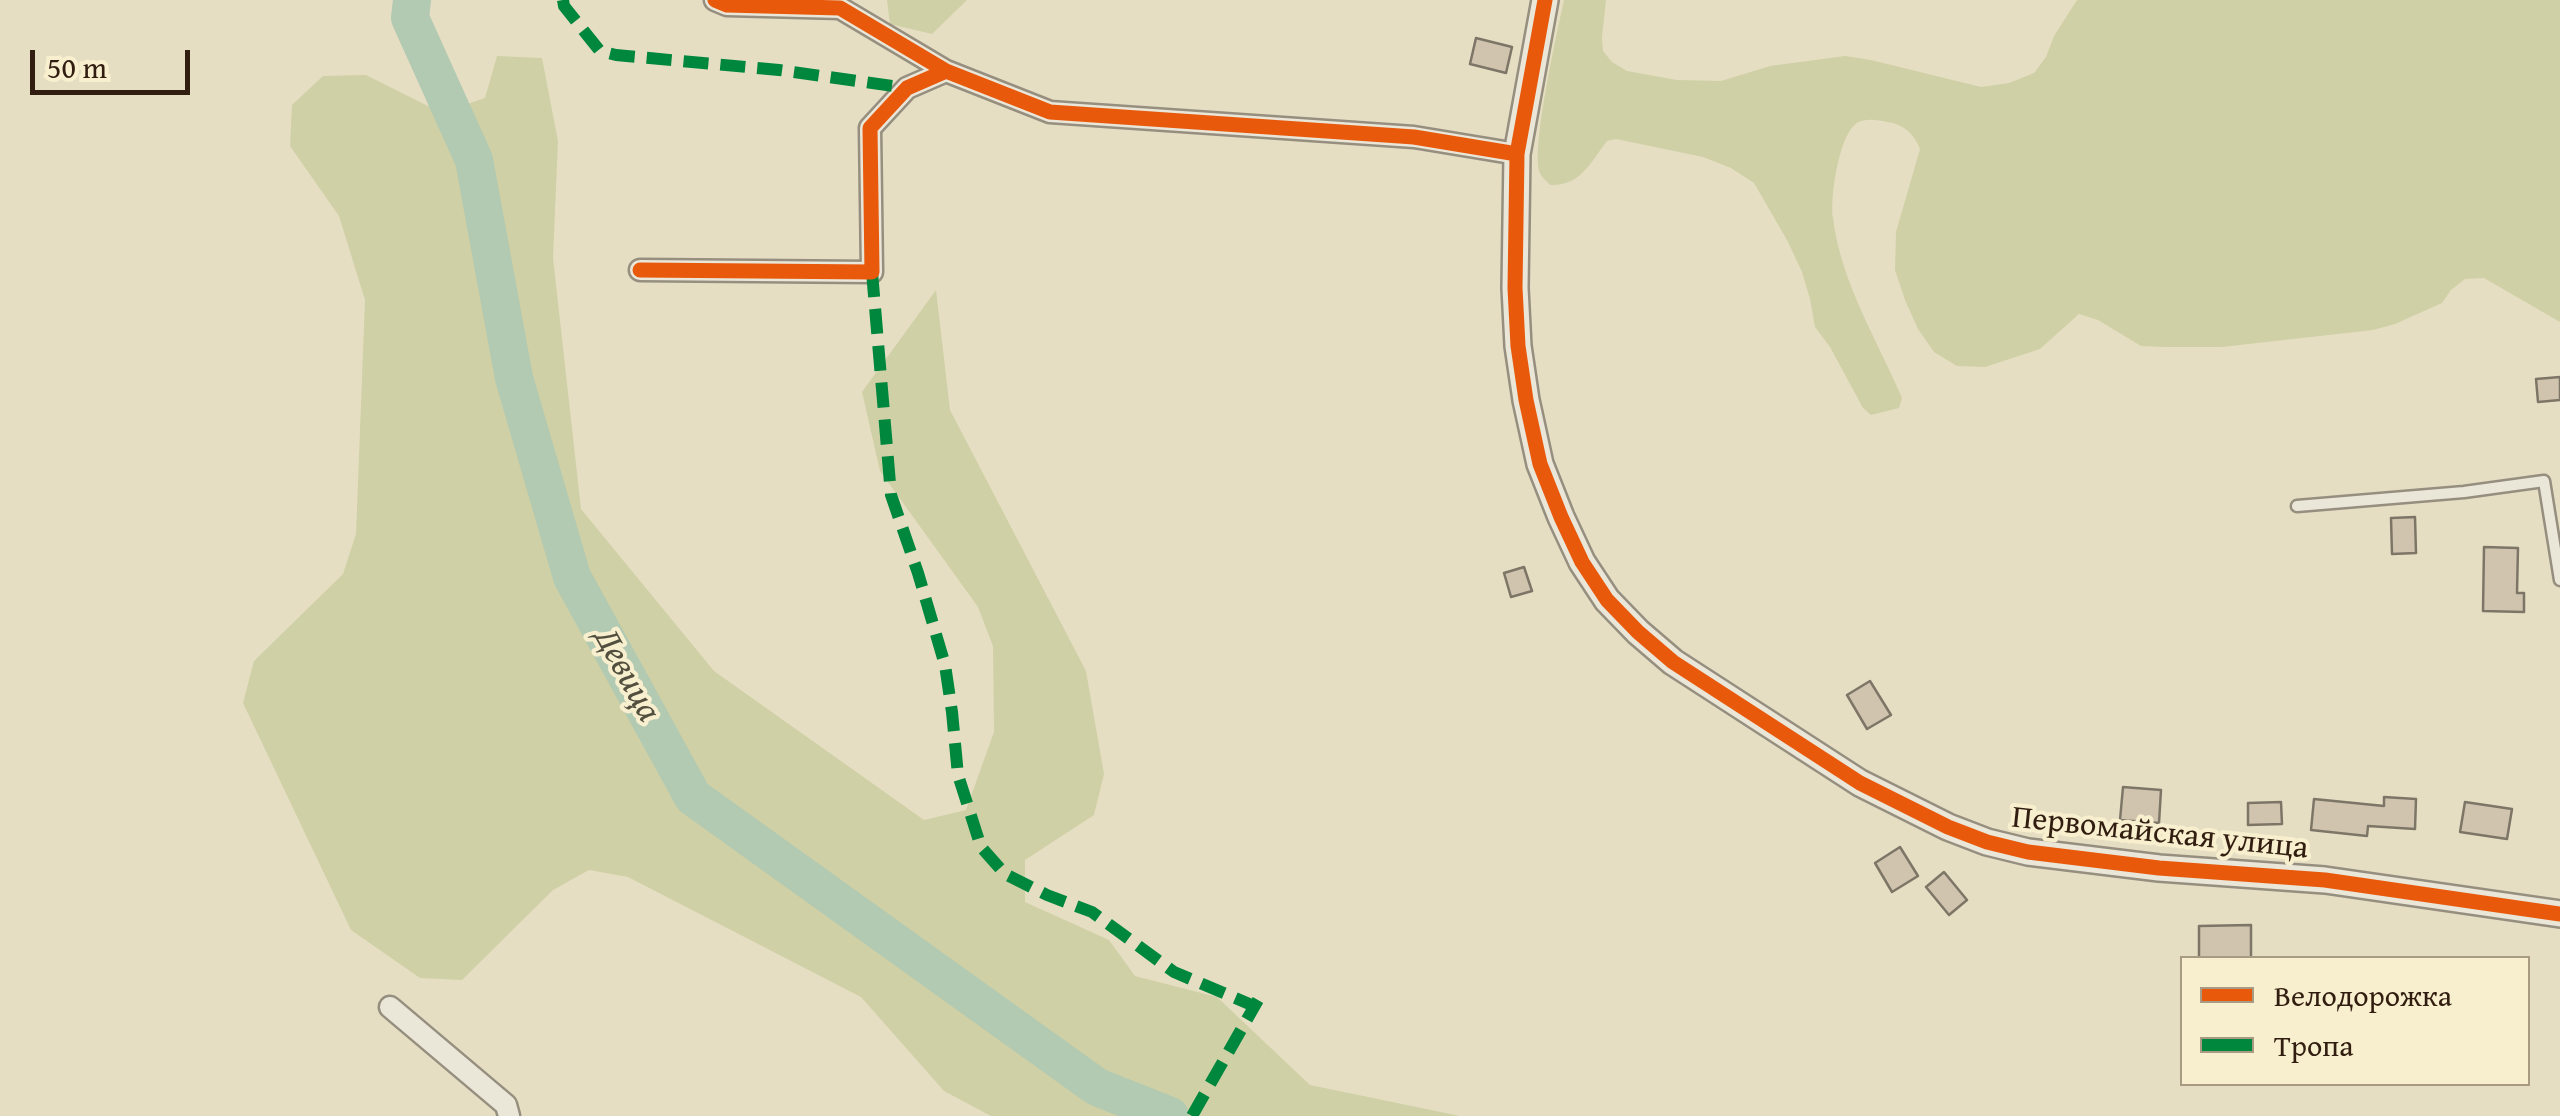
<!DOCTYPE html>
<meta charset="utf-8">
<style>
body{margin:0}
#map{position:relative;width:2560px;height:1116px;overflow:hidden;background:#e6dec3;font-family:"Gentium Book Plus",serif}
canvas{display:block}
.legend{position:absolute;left:2180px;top:956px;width:350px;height:130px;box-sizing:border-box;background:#f8efcf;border:2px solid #a99b83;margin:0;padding:12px 18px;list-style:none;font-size:30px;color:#321e11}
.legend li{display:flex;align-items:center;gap:20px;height:50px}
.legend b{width:50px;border:2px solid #a99b83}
.scale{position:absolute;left:30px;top:50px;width:160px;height:45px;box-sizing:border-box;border:5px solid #321e11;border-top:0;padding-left:12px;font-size:30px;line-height:35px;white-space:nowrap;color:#321e11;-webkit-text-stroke:8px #f8efcf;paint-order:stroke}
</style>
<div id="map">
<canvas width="2560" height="1116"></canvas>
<ul class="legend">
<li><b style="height:12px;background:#e8590c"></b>Велодорожка</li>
<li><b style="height:12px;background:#00873e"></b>Тропа</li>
</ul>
<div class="scale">50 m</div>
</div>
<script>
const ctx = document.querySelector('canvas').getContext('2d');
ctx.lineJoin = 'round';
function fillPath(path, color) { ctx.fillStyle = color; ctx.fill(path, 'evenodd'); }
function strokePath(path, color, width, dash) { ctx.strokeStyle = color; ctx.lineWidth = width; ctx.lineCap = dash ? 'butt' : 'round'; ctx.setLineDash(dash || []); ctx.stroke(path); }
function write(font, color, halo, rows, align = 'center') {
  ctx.font = font + ' "Gentium Book Plus",serif'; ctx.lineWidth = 8; ctx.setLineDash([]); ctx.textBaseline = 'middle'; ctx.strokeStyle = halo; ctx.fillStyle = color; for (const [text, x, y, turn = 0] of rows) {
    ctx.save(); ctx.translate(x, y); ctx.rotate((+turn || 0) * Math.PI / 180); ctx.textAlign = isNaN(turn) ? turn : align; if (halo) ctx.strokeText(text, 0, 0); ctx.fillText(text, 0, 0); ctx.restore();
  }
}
fillPath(new Path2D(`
 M 887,0 L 967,0 L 932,34 L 890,24 Z
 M 1564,0 L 1606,0 L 1602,37 L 1603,51 L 1612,62 L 1627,71 L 1677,80 L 1721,81 L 1770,66 L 1845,56 L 1871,60 L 1981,87 L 2009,83 L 2034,73 L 2046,57 L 2054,36 L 2077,0 L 2560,0 L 2560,322 L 2484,278 L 2465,279 L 2451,290 L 2442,303 L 2395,324 L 2373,330 L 2222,347 L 2162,347 L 2141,346 L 2098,320 L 2079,314 L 2040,349 L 1985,367 L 1957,366 L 1934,352 L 1918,329 L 1905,300 L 1895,270 L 1896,232 L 1920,149 C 1914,134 1904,124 1887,122 C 1878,120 1865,118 1857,123 C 1839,134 1830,198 1833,218 C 1841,283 1877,339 1902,398 L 1899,408 L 1871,415 L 1863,408 L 1830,347 L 1815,327 L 1810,299 L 1802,272 L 1787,240 L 1754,183 L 1731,168 L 1703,157 L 1616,139 L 1607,141 C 1590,163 1581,186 1550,185 C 1547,181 1542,178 1540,173 C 1530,152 1558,28 1564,0 Z
 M 497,56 L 542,58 L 558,141 L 553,258 L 581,509 L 714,671 L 924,820 L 966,810 L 994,732 L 993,646 L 978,607 L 880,471 L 862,392 L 936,290 L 950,410 L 1086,671 L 1104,774 L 1094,815 L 1025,860 L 1025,902 L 1109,940 L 1135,976 L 1217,997 L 1310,1085 L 1460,1116 L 991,1116 L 944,1091 L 861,997 L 628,877 L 589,870 L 553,890 L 462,980 L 420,978 L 351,930 L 243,703 L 254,661 L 343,574 L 356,534 L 365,300 L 339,216 L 290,146 L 292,105 L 323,76 L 366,75 L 442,113 L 485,98 Z`), '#cfd0a5');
strokePath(new Path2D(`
 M 412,0 L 410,18 L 474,160 L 514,378 L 572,577 L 693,797 L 1097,1087 L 1170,1116`), '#b2c9b2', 38);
const building = new Path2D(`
 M 1476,38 L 1512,47 L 1506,73 L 1470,64 Z
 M 2560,377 L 2560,400 L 2538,402 L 2536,379 Z
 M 2415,517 L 2416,553 L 2392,554 L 2391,518 Z
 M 2484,547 L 2518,548 L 2517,593 L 2524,593 L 2524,612 L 2483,611 Z
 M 1524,567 L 1532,591 L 1511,597 L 1504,573 Z
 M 1870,681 L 1891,715 L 1867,729 L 1847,695 Z
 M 2123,787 L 2161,790 L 2159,823 L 2120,820 Z
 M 2384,797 L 2416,799 L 2415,829 L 2368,826 L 2367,836 L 2311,830 L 2314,799 L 2384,806 Z
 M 2281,802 L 2282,824 L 2248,825 L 2248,803 Z
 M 2465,802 L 2512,809 L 2507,839 L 2460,832 Z
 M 1900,847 L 1918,876 L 1892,892 L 1875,863 Z
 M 1944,872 L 1967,900 L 1949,915 L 1926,887 Z
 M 2251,925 L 2251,958 L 2199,958 L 2199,926 Z`);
fillPath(building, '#d1c4af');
strokePath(building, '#7d7667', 2.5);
const service = new Path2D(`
 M 2297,506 L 2464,492 L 2544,481 L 2560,580`);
const minor = new Path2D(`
 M 715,0 L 727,5 L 840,8 L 946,71 L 1050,112 L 1414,137 L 1517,154
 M 640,270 L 872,272 L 870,128 L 907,88 L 946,71
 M 390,1007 L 506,1105 L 509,1116`);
const tertiary = new Path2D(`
 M 1545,0 L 1517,154 L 1515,288 L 1518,346 L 1526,400 L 1540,464 L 1561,517 L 1582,562 L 1607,600 L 1638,632 L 1673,662 L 1860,783 L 1948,827 L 1987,842 L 2028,852 L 2159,868 L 2325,880 L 2560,914`);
strokePath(service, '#968f7f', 15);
strokePath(minor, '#968f7f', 25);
strokePath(tertiary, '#968f7f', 30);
strokePath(service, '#eae6d8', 10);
strokePath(minor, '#eae6d8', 20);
strokePath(tertiary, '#eae6d8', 25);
strokePath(new Path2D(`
 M 563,0 L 564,6 L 600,51 L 616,55 L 779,70 L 907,88
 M 872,272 L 891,495 L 918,573 L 945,665 L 952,712 L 958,775 L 981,847 L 1005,874 L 1047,895 L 1092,912 L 1174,972 L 1254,1006
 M 1192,1116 L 1258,1000`), '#00873e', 12, [25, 12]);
strokePath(new Path2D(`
 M 715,0 L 727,5 L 840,8 L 946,71 L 1050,112 L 1414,137 L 1517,154
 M 1545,0 L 1517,154 L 1515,288 L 1518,346 L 1526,400 L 1540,464 L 1561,517 L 1582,562 L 1607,600 L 1638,632 L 1673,662 L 1860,783 L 1948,827 L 1987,842 L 2028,852 L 2159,868 L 2325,880 L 2560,914
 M 640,270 L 872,272 L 870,128 L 907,88 L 946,71`), '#e8590c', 15);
write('32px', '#321e11', '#f8efcf', [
 ["Первомайская улица",2160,834,6]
]);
write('italic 35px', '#524f3f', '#f8efcf', [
 ["Девица",626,675,61]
]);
</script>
